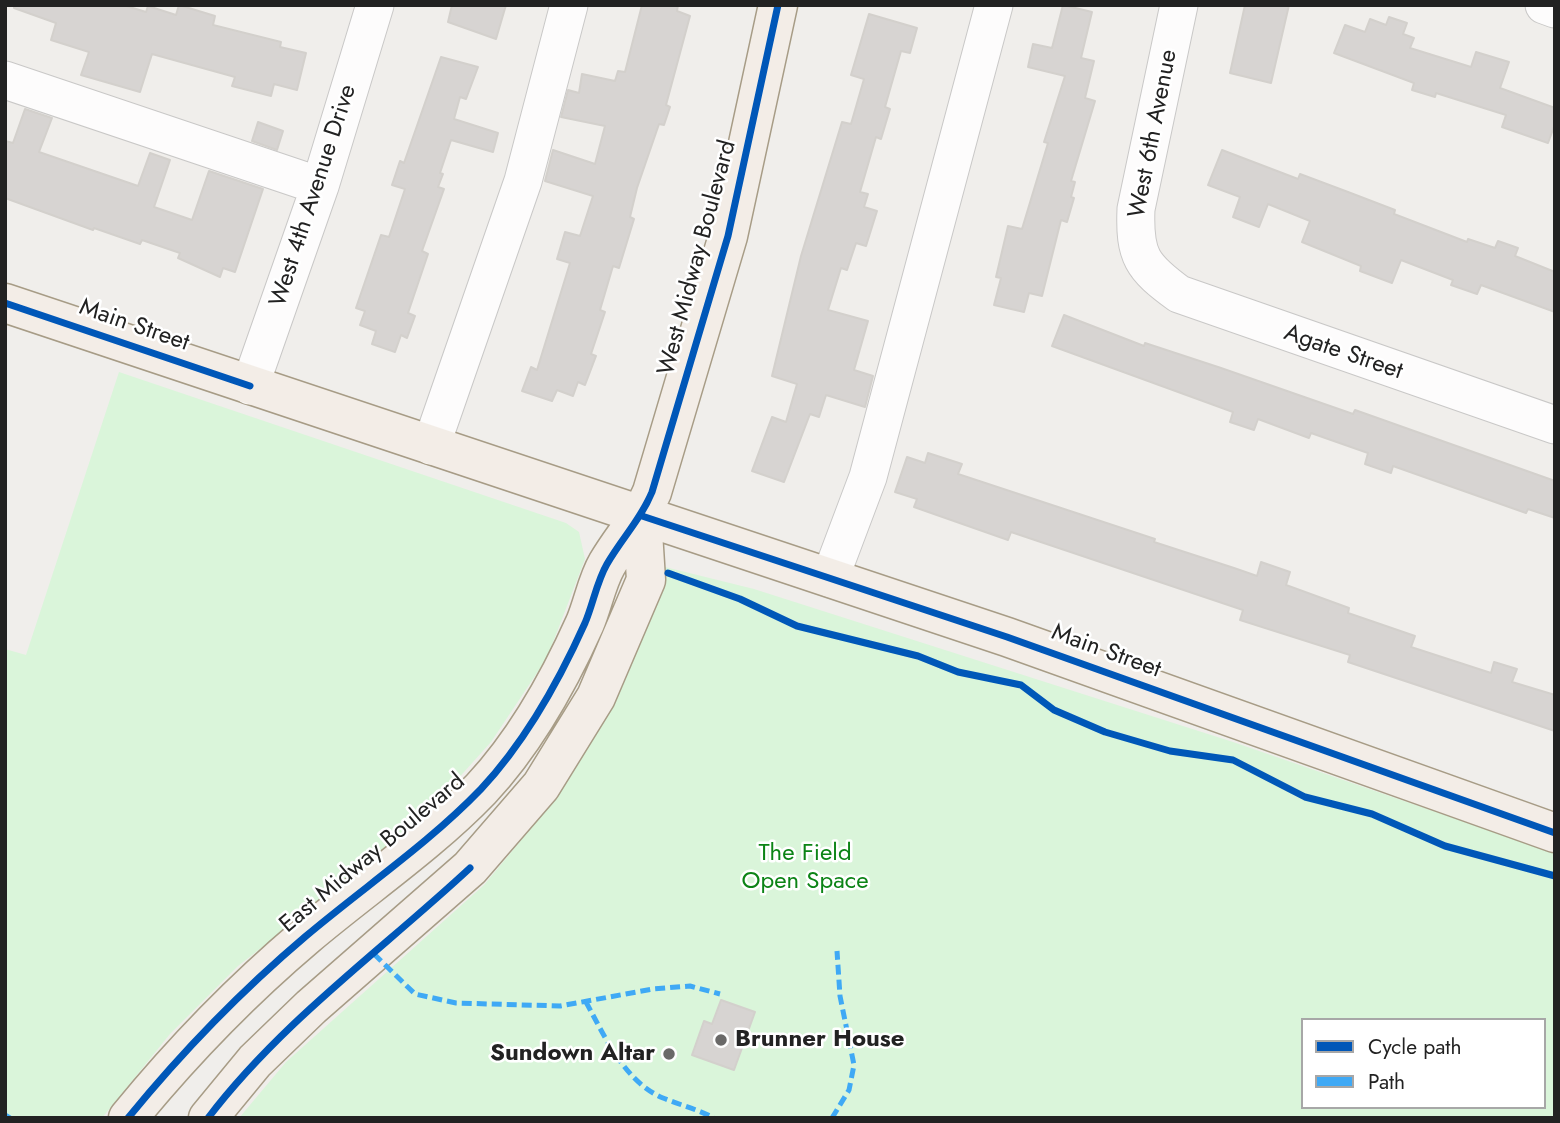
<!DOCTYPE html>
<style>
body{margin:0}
#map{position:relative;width:1560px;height:1123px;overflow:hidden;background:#f0eeeb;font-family:Jost,sans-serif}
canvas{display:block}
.frame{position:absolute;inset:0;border:7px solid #222;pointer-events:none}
.legend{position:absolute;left:1301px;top:1018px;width:245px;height:91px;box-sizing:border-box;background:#fff;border:2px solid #a7a7a7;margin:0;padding:9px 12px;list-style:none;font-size:21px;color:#222}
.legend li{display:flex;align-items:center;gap:14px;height:35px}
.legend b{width:35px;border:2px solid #a7a7a7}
</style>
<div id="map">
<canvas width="1560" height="1123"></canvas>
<div class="frame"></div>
<ul class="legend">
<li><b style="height:9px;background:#0057b8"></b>Cycle path</li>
<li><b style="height:9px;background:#3fa9f5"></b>Path</li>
</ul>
</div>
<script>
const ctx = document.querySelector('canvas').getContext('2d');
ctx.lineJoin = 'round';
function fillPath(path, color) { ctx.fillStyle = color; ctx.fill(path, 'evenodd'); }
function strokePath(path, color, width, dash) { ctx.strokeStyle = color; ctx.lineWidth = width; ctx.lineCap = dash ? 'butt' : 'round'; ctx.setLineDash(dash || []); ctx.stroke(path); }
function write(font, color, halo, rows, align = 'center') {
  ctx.font = font + ' Jost,sans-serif'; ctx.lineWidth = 5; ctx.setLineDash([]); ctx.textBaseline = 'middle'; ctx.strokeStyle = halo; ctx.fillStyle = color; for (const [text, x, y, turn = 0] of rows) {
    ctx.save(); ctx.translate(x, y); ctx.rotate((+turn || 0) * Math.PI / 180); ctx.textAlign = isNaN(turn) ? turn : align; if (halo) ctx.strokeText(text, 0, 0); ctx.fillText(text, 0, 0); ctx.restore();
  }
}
fillPath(new Path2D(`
 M 119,372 L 566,523 L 579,532 L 585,559 L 547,658 L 491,742 L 411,831 L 238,966 L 170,1034 L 102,1118 L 5,1118 L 5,649 L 26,655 Z
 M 665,567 L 754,589 L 1233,742 L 1555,853 L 1555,1118 L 239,1118 L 286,1062 L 484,885 L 555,799 L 613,698 ZM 1303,1020 L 1544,1020 L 1544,1107 L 1303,1107 Z`), '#daf5da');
const building = new Path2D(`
 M 14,5 L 123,5 L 146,12 L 148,6 L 176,15 L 179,5 L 215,16 L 213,25 L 281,42 L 280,47 L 306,53 L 297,90 L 274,84 L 271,96 L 232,86 L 235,77 L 152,54 L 140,92 L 81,75 L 89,52 L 51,40 L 56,23 L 14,8 Z
 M 452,5 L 506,5 L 496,39 L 448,22 Z
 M 642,5 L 678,5 L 677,11 L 690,16 L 666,105 L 670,107 L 664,125 L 659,124 L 637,188 L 630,217 L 634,219 L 619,268 L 613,266 L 600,310 L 605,312 L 591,354 L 596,356 L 585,385 L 578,382 L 573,396 L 557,390 L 552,401 L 522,391 L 531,367 L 537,370 L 570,263 L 557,259 L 565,232 L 580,236 L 593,196 L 545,181 L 553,150 L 595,164 L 605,126 L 561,117 L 568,90 L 579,93 L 582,74 L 615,81 L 618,71 L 625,72 Z
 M 1063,5 L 1092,12 L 1081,58 L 1094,61 L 1085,98 L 1095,101 L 1071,181 L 1075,182 L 1071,197 L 1074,198 L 1067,222 L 1061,220 L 1042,296 L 1029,293 L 1024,312 L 994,305 L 1001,278 L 996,277 L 1008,226 L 1022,229 L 1048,143 L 1044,142 L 1065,76 L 1028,67 L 1033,44 L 1052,48 Z
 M 1245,5 L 1289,5 L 1271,83 L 1230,73 Z
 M 869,14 L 917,28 L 910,53 L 901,51 L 885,107 L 890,109 L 881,139 L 876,137 L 860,192 L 868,194 L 864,207 L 877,211 L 866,246 L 856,243 L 847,270 L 841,268 L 828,310 L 868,321 L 854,370 L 873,376 L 865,407 L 826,395 L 819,417 L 810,414 L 784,482 L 752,471 L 772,417 L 786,422 L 797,384 L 772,376 L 801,256 L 842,122 L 851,124 L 864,79 L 851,75 Z
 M 1389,17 L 1407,23 L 1403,34 L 1414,38 L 1410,48 L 1471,67 L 1476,52 L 1509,62 L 1500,88 L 1555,108 L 1555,124 L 1548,143 L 1502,127 L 1506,115 L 1436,93 L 1435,97 L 1412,90 L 1414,83 L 1334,53 L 1345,25 L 1365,32 L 1370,19 L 1386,25 Z
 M 441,57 L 478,67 L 466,99 L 460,97 L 454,119 L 498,133 L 493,152 L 451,140 L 440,173 L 443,174 L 438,187 L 444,189 L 422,251 L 428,254 L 408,313 L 415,316 L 407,338 L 401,335 L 395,352 L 372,344 L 376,331 L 360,325 L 365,311 L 356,308 L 381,235 L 389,237 L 405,189 L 392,185 L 400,161 L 404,163 Z
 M 25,109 L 52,118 L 39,152 L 138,186 L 150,153 L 170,160 L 154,207 L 192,220 L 209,171 L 263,189 L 235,272 L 223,268 L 220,277 L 178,258 L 180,253 L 142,240 L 140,244 L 94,228 L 93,230 L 5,198 L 5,141 L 13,143 Z
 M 258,122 L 283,131 L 277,150 L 252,141 Z
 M 1222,150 L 1298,179 L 1300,174 L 1348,192 L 1395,210 L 1394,214 L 1467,242 L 1468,239 L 1495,248 L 1498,241 L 1518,248 L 1515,256 L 1555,272 L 1555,312 L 1481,285 L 1477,294 L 1451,285 L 1453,280 L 1401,260 L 1392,283 L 1360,271 L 1361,266 L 1302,242 L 1310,221 L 1268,204 L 1259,227 L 1233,217 L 1240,197 L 1208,185 Z
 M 1064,315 L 1144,346 L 1145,343 L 1221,368 L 1353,414 L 1355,410 L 1555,481 L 1555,518 L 1528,509 L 1526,513 L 1393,466 L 1391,473 L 1365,464 L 1368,453 L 1311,433 L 1309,438 L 1258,419 L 1254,430 L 1230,422 L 1233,412 L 1052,346 Z
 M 928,453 L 962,464 L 958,474 L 1155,539 L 1154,542 L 1234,568 L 1257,576 L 1261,562 L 1290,572 L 1286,585 L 1349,608 L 1348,613 L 1415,636 L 1411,647 L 1491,673 L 1494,662 L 1517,669 L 1512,682 L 1555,695 L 1555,731 L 1348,662 L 1350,655 L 1240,620 L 1243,610 L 1011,532 L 1008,540 L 914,507 L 917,499 L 895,492 L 907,457 L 925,463 Z
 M 721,1000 L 755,1012 L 734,1070 L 692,1055 L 704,1021 L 712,1024 Z`);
fillPath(building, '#d7d4d2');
strokePath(building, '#d3d0cc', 2);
const minor = new Path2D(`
 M 1179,5 L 1136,209 C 1134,256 1142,267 1179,294 L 1555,425
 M 1544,5 L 1555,9
 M 5,80 L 320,186
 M 250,386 L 320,186 L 375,5
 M 431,446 L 523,181 L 569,5
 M 830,578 L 868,477 L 994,5`);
const major = new Path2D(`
 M 5,303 L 1007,637 L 1555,833
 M 128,1118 C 182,1052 241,991 306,936 C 364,887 428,844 481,789 C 525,742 559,681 585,623 C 593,604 597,581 607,564 C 622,538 641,519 652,492 L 728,236 L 778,5
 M 208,1118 L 255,1061 L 311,1007 L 470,868 L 541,786 L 596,697 L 646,580 L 642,516`);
strokePath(minor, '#c9c8c7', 39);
strokePath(major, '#a79c86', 41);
strokePath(minor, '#fdfcfc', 37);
strokePath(major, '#f3ede7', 38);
strokePath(new Path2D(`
 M 374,954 L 415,994 L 456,1003 L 560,1006 L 653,989 L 690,986 L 720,994
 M 586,1002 C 605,1037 625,1082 663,1098 C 680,1105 697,1109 714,1118
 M 5,1115 L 10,1118
 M 832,1118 L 849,1090 L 854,1065 L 840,996 L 837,951`), '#3fa9f5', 5, [10, 5]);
strokePath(new Path2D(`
 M 5,303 L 250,386
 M 642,516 L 1007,637 L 1555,833
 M 668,573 L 740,599 L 797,626 L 918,656 L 958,672 L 1021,685 L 1054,710 L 1105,732 L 1170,751 L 1233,760 L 1305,797 L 1372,814 L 1445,846 L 1555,876
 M 128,1118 C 182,1052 241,991 306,936 C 364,887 428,844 481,789 C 525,742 559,681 585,623 C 593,604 597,581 607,564 C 622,538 641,519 652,492 L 728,236 L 778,5
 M 208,1118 C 282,1021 382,950 470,868`), '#0057b8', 7);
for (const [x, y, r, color] of [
 [721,1040,7,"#6a6968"],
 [669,1054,7,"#6a6968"]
]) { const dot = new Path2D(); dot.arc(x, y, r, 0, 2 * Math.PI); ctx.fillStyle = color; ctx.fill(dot); strokePath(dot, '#fff', 2.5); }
write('24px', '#222', '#fff', [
 ["West 6th Avenue",1154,134,-79],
 ["West 4th Avenue Drive",314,196,-72],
 ["West Midway Boulevard",698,258,-75],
 ["Main Street",134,326,19],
 ["Agate Street",1343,353,19],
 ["Main Street",1106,652,20],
 ["East Midway Boulevard",373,854,-40]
]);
write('24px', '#0c8416', '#fff', [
 ["The Field",805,854],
 ["Open Space",805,882]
]);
write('bold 24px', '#222', '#fff', [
 ["Brunner House",735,1040],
 ["Sundown Altar",655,1054,"right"]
], 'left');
</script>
